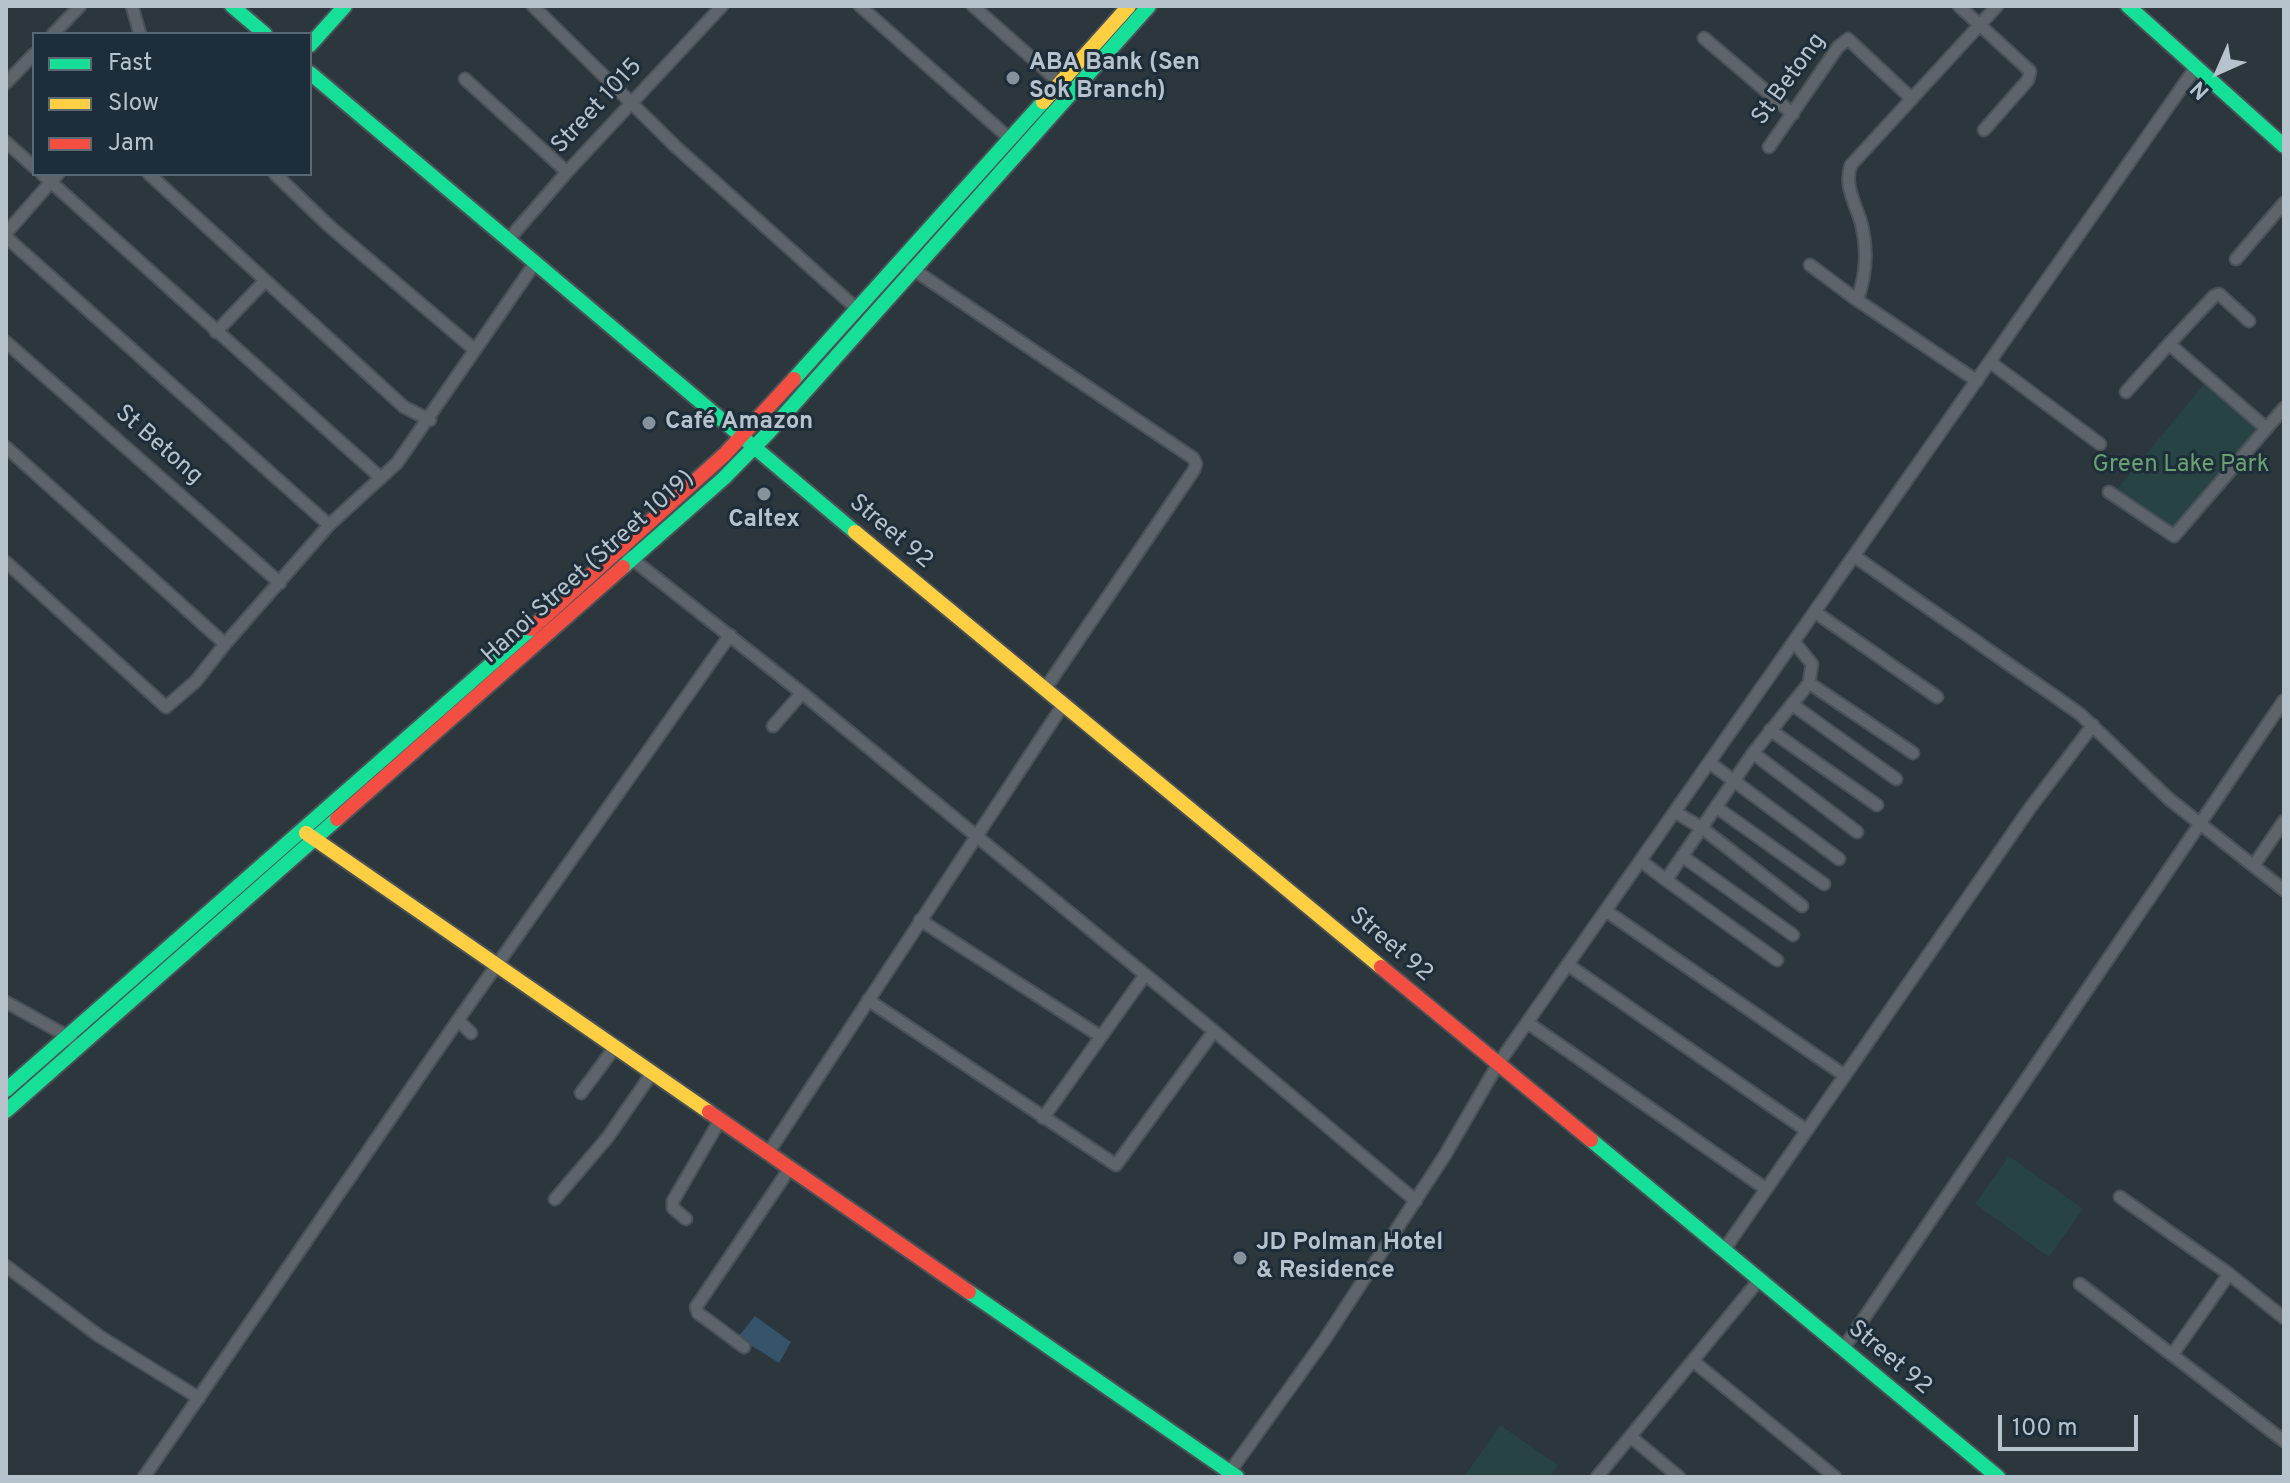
<!DOCTYPE html>
<meta charset="utf-8">
<style>
body{margin:0}
#map{position:relative;width:2290px;height:1483px;overflow:hidden;background:#2b363d;font-family:Overpass,sans-serif}
canvas{display:block}
.frame{position:absolute;inset:0;border:8px solid #b6c3cd;pointer-events:none}
.legend{position:absolute;left:32px;top:32px;width:280px;height:144px;box-sizing:border-box;background:#1d2d39;border:2px solid #5a6974;margin:0;padding:10px 14px;list-style:none;font-size:24px;color:#b6c3cd}
.legend li{display:flex;align-items:center;gap:16px;height:40px}
.legend b{width:40px;border:2px solid #5a6974}
.north{position:absolute;left:2178px;top:32px;width:80px;height:80px;-webkit-text-stroke:6px #1d2d39;paint-order:stroke;rotate:225deg;font-size:22px;font-weight:700;line-height:32px;text-align:center;color:#b6c3cd}
.north::after{content:'';display:block;margin:auto;width:28px;height:36px;background:#b6c3cd;clip-path:polygon(50% 0,100% 100%,50% 72%,0 100%)}
.scale{position:absolute;left:1998px;top:1415px;width:140px;height:36px;box-sizing:border-box;border:4px solid #b6c3cd;border-top:0;padding-left:10px;font-size:24px;line-height:28px;white-space:nowrap;color:#b6c3cd;-webkit-text-stroke:6px #1d2d39;paint-order:stroke}
</style>
<div id="map">
<canvas width="2290" height="1483"></canvas>
<div class="frame"></div>
<ul class="legend">
<li><b style="height:10px;background:#16e098"></b>Fast</li>
<li><b style="height:10px;background:#ffcf43"></b>Slow</li>
<li><b style="height:10px;background:#f24e42"></b>Jam</li>
</ul>
<div class="north">N</div>
<div class="scale">100 m</div>
</div>
<script>
const ctx = document.querySelector('canvas').getContext('2d');
ctx.lineJoin = 'round';
function fillPath(path, color) { ctx.fillStyle = color; ctx.fill(path, 'evenodd'); }
function strokePath(path, color, width, dash) { ctx.strokeStyle = color; ctx.lineWidth = width; ctx.lineCap = dash ? 'butt' : 'round'; ctx.setLineDash(dash || []); ctx.stroke(path); }
function write(font, color, halo, rows, align = 'center') {
  ctx.font = font + ' Overpass,sans-serif'; ctx.lineWidth = 6; ctx.setLineDash([]); ctx.textBaseline = 'middle'; ctx.strokeStyle = halo; ctx.fillStyle = color; for (const [text, x, y, turn = 0] of rows) {
    ctx.save(); ctx.translate(x, y); ctx.rotate((+turn || 0) * Math.PI / 180); ctx.textAlign = isNaN(turn) ? turn : align; if (halo) ctx.strokeText(text, 0, 0); ctx.fillText(text, 0, 0); ctx.restore();
  }
}
fillPath(new Path2D(`
 M 2205,383 L 2258,428 L 2175,529 L 2116,490 Z
 M 2009,1156 L 2083,1209 L 2049,1257 L 1975,1204 Z
 M 1500,1425 L 1558,1465 L 1550,1477 L 1464,1477 Z`), '#274343');
fillPath(new Path2D(`
 M 755,1316 L 791,1342 L 779,1363 L 738,1337 Z`), '#355369');
const street = new Path2D(`
 M 132,6 L 140,34
 M 533,6 L 675,146 L 857,309
 M 860,6 L 1009,138
 M 973,6 L 1059,82
 M 1959,6 L 2030,71 L 2028,80 L 1984,130
 M 53,34 L 80,6
 M 1704,38 L 1793,114
 M 465,79 L 567,172
 M 6,83 L 34,54
 M 6,142 L 34,167
 M 1769,147 L 1838,47 L 1848,39 L 1912,99
 M 42,174 L 381,478
 M 149,174 L 404,407 L 430,420
 M 275,174 L 328,225 L 475,350
 M 6,233 L 58,174
 M 6,237 L 329,525
 M 508,240 L 567,172 L 722,6
 M 2236,259 L 2284,203
 M 1810,265 L 1857,300 L 1977,381
 M 911,268 L 1193,458 L 1196,464 L 1194,470 L 1045,689
 M 1857,300 C 1866,276 1868,252 1862,226 C 1857,206 1843,186 1851,165 L 1997,6
 M 216,332 L 265,281
 M 6,342 L 280,583
 M 2169,344 L 2214,296 L 2219,294 L 2249,321
 M 1990,362 L 2100,444
 M 2126,392 L 2169,344 L 2266,428
 M 6,447 L 225,644
 M 2109,492 L 2174,536 L 2284,408
 M 627,555 L 802,693 L 1214,1031 L 1416,1201
 M 1854,556 L 2080,714 L 2169,799 L 2284,890
 M 6,562 L 166,707 L 196,681 L 225,644 L 329,525 L 397,463 L 535,263
 M 1815,612 L 1937,697
 M 1809,683 L 1913,753
 M 1793,705 L 1896,779
 M 773,726 L 802,693
 M 1770,730 L 1877,805
 M 1753,753 L 1857,832
 M 1710,763 L 1839,859
 M 1716,807 L 1824,884
 M 1675,812 L 1702,828 L 1802,906
 M 1682,856 L 1793,935
 M 1641,861 L 1666,880
 M 2254,865 L 2284,821
 M 1606,911 L 1844,1075
 M 920,920 L 1100,1036
 M 1777,960 L 1666,880 L 1753,753 L 1809,683 L 1812,664 L 1794,642
 M 1568,965 L 1806,1130
 M 868,1000 L 1116,1165 L 1214,1031
 M 6,1002 L 67,1036 L 72,1041
 M 458,1020 L 471,1033
 M 1528,1023 L 1766,1189
 M 581,1093 L 615,1047
 M 1043,1118 L 1145,975
 M 768,1153 L 1063,705
 M 2120,1197 L 2229,1274 L 2284,1318
 M 555,1199 L 608,1137 L 652,1073
 M 686,1219 L 673,1208 L 673,1201 L 720,1120
 M 1724,1250 L 2030,808 L 2093,725
 M 6,1266 L 99,1336 L 199,1398
 M 2080,1284 L 2284,1441
 M 744,1347 L 698,1313 L 696,1307 L 790,1168
 M 1843,1349 L 2284,700
 M 2172,1355 L 2229,1274
 M 1693,1361 L 1835,1477
 M 1631,1437 L 1679,1477
 M 144,1477 L 458,1020 L 730,635
 M 1226,1477 L 1325,1339 L 1445,1155 L 1498,1064 L 2196,67
 M 1597,1477 L 1759,1280`);
const fast = new Path2D(`
 M 232,6 L 265,34
 M 2128,6 L 2284,146
 M 310,45 L 345,6
 M 310,73 L 855,532
 M 794,379 L 1043,102
 M 623,567 L 724,478 L 769,432 L 1149,6
 M 6,1090 L 531,629
 M 6,1111 L 337,819
 M 1591,1140 L 1998,1477
 M 969,1292 L 1237,1477`);
const slow = new Path2D(`
 M 1043,102 L 1129,6
 M 855,532 L 1381,967
 M 306,833 L 709,1112`);
const jam = new Path2D(`
 M 531,629 L 725,454 L 794,379
 M 337,819 L 623,567
 M 1381,967 L 1591,1140
 M 709,1112 L 969,1292`);
strokePath(street, '#4a5257', 15);
strokePath(fast, '#4a5257', 18);
strokePath(slow, '#4a5257', 18);
strokePath(jam, '#4a5257', 18);
strokePath(street, '#5d646a', 11);
strokePath(fast, '#16e098', 14);
strokePath(slow, '#ffcf43', 14);
strokePath(jam, '#f24e42', 14);
for (const [x, y, r, color] of [
 [1013,78,8,"#85929b"],
 [649,423,8,"#85929b"],
 [764,494,8,"#85929b"],
 [1240,1258,8,"#85929b"]
]) { const dot = new Path2D(); dot.arc(x, y, r, 0, 2 * Math.PI); ctx.fillStyle = color; ctx.fill(dot); strokePath(dot, '#1d2d39', 3); }
write('bold 24px', '#b6c3cd', '#1d2d39', [
 ["ABA Bank (Sen",1029,64],
 ["Sok Branch)",1029,92],
 ["Café Amazon",665,423],
 ["Caltex",764,521,"center"],
 ["JD Polman Hotel",1256,1244],
 ["& Residence",1256,1272]
], 'left');
write('24px', '#b6c3cd', '#1d2d39', [
 ["St Betong",1790,80,-54],
 ["Street 1015",598,107,-47],
 ["St Betong",158,446,41],
 ["Street 92",890,533,40],
 ["Hanoi Street (Street 1019)",589,568,-42],
 ["Street 92",1390,946,40],
 ["Street 92",1889,1359,40]
]);
write('24px', '#6ba16f', '#1d2d39', [
 ["Green Lake Park",2181,466]
]);
</script>
